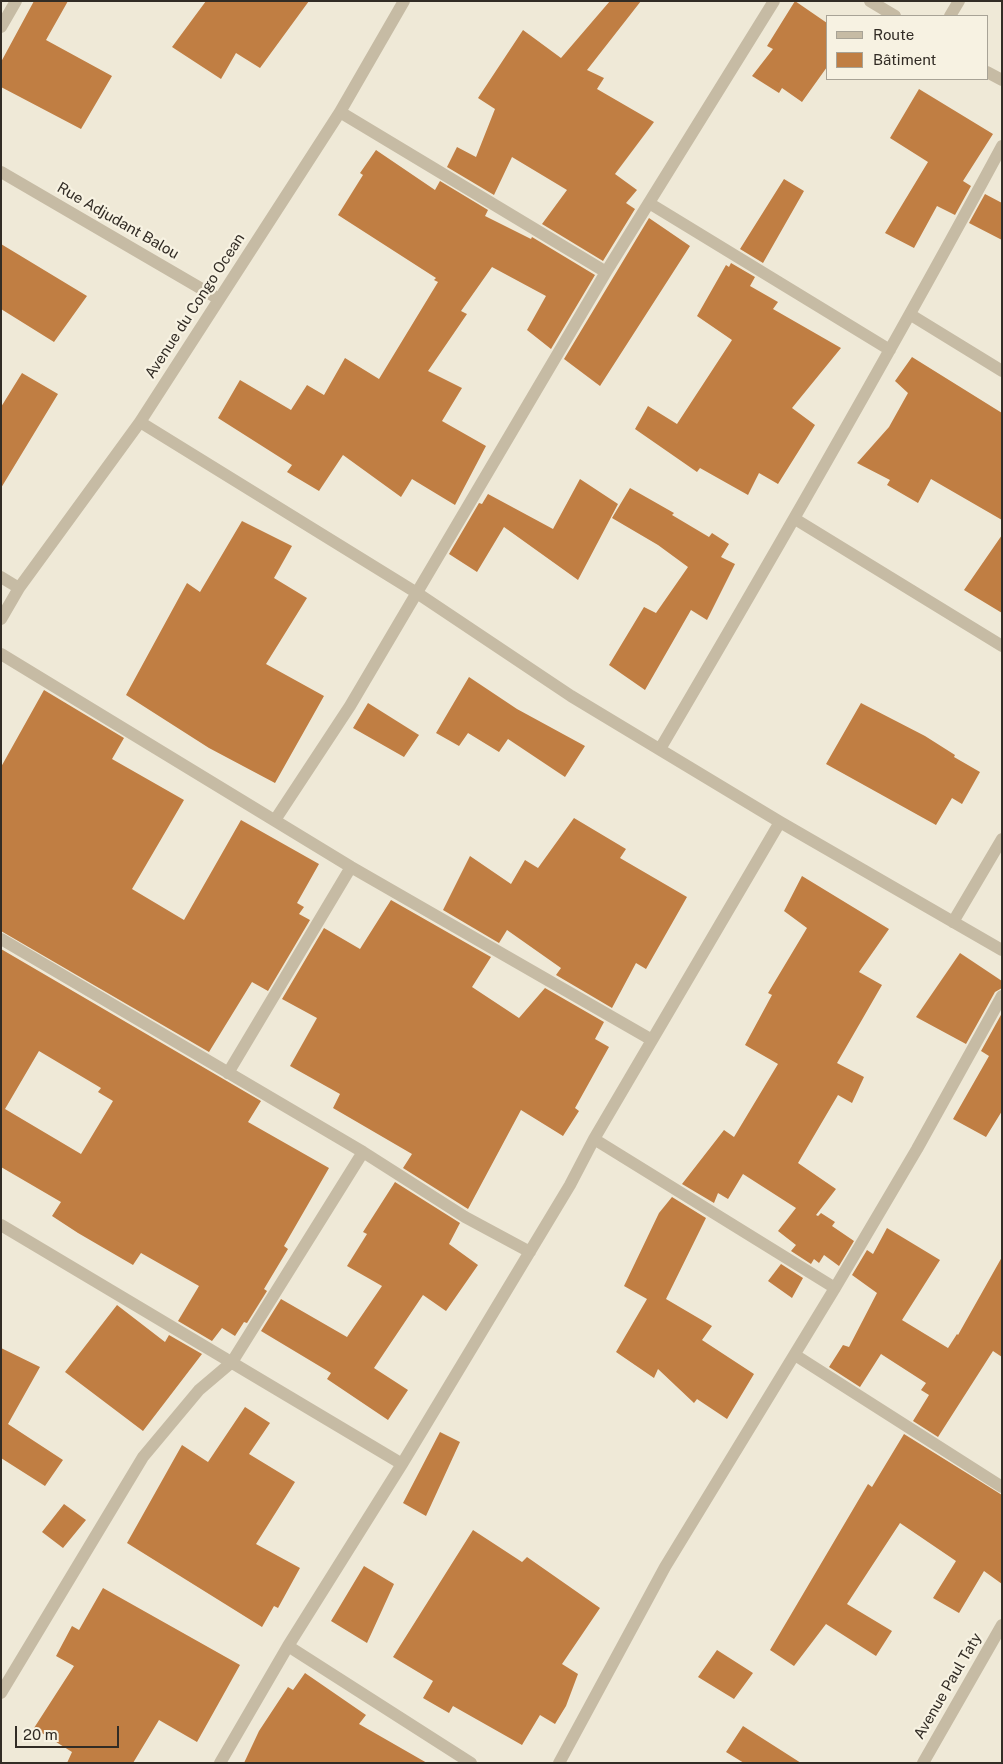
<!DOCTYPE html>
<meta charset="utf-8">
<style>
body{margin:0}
#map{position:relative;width:1003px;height:1764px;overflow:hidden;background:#efe9d7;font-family:"Public Sans",sans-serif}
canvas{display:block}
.frame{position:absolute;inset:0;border:2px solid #322c25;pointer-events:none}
.legend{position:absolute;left:826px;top:15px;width:162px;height:65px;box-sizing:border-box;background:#f7f2e2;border:1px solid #a8a396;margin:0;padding:6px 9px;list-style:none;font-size:15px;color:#322c25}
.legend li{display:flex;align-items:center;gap:10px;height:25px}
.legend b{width:25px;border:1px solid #a8a396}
.scale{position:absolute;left:15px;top:1726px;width:104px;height:22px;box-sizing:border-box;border:2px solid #322c25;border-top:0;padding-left:6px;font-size:15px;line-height:18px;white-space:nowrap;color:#322c25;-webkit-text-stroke:4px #f7f2e2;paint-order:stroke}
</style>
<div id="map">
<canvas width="1003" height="1764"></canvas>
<div class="frame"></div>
<ul class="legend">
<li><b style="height:6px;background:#c6bba4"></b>Route</li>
<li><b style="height:14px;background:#c07e43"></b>Bâtiment</li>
</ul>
<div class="scale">20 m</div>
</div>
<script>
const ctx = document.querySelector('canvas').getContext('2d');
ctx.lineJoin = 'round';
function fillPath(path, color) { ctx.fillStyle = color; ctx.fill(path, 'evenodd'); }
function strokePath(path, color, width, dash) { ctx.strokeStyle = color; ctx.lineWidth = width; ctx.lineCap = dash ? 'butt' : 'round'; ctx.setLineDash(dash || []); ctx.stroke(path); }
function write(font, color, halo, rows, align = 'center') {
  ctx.font = font + ' "Public Sans",sans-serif'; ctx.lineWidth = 4.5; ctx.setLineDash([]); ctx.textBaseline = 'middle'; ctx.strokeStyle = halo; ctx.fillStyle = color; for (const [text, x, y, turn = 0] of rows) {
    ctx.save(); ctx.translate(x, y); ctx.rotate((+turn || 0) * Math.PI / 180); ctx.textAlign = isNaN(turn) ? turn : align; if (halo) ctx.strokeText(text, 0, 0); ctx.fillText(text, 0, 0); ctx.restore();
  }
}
fillPath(new Path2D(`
 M 34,1 L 68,1 L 46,40 L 112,76 L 81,129 L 1,87 L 1,62 Z
 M 206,1 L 309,1 L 260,68 L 236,53 L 221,79 L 172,47 Z
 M 610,1 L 641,1 L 587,70 L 604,78 L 597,89 L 654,122 L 615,174 L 637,190 L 626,203 L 635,209 L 603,261 L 542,224 L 567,190 L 512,157 L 494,195 L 447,167 L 457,147 L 476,157 L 495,109 L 478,98 L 523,30 L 561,58 Z
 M 795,1 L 827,23 L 827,67 L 802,102 L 782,88 L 779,93 L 752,76 L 773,49 L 767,46 Z
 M 919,89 L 993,134 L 963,181 L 971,186 L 955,215 L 937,206 L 914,248 L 885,233 L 928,162 L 890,138 Z
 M 376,150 L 435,190 L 440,181 L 488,210 L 485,216 L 531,239 L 532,237 L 595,275 L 551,349 L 527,330 L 546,296 L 492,267 L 461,311 L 467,314 L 428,371 L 462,388 L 442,421 L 486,446 L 455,505 L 412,479 L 401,497 L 343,455 L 319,491 L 287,472 L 292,465 L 218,418 L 240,380 L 291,410 L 307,385 L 324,395 L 345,358 L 379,379 L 438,282 L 434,280 L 436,278 L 338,215 L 363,175 L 360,173 Z
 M 784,179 L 804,191 L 763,263 L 740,249 Z
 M 985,194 L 1002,203 L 1002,240 L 969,223 Z
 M 649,218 L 690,246 L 600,386 L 564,359 Z
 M 1,244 L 87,296 L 54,342 L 1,309 Z
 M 731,263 L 755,277 L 750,286 L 778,302 L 773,309 L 841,348 L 792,408 L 815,425 L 778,484 L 759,473 L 748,495 L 700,468 L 697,472 L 635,429 L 648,406 L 677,424 L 732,340 L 697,316 L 726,265 L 729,267 Z
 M 912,357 L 1002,413 L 1002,520 L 931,479 L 918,503 L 887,485 L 890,480 L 857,463 L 889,427 L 908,393 L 895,381 Z
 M 22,373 L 58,394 L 1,488 L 1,407 Z
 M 580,479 L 618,504 L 578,580 L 504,527 L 477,572 L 449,554 L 479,503 L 482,504 L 488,494 L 553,529 Z
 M 630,488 L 674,513 L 672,515 L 709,537 L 712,533 L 729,544 L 721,557 L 735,564 L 707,620 L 691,610 L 645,690 L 609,665 L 644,607 L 656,613 L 688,567 L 658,545 L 612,518 Z
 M 242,521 L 292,546 L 274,578 L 307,598 L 266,664 L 324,696 L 275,783 L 209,748 L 126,695 L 187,583 L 200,592 Z
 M 1002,535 L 1002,613 L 964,590 Z
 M 469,677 L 517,709 L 585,746 L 565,777 L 508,739 L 499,752 L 468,733 L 459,746 L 436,733 Z
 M 44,690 L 124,738 L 112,759 L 184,800 L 132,889 L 184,920 L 241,820 L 319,864 L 297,903 L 304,907 L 299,914 L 310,920 L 268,991 L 252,982 L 209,1052 L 1,931 L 1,767 Z
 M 368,703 L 419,735 L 404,757 L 353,728 Z
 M 861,703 L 925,736 L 955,755 L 954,757 L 980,772 L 962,804 L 952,798 L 936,825 L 826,764 Z
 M 574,818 L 626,849 L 620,858 L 687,897 L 646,969 L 636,963 L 612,1008 L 556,975 L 561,968 L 507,930 L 499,943 L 443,910 L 470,856 L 511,884 L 525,860 L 538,868 Z
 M 802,876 L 889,929 L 859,972 L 882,985 L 837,1063 L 864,1077 L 852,1103 L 838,1095 L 798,1163 L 836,1189 L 816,1215 L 818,1216 L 821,1213 L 835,1222 L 832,1226 L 854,1241 L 839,1266 L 824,1255 L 819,1263 L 814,1259 L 811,1264 L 791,1251 L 796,1245 L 778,1231 L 796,1208 L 743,1174 L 728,1199 L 718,1193 L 714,1203 L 682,1184 L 724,1130 L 734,1137 L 778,1064 L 745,1045 L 772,995 L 768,993 L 807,928 L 784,911 Z
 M 391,900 L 491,957 L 472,987 L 519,1018 L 545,988 L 604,1022 L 595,1039 L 609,1047 L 575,1108 L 579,1111 L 563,1136 L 521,1110 L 468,1209 L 403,1168 L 412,1154 L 333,1108 L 340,1094 L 290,1066 L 317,1018 L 282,999 L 324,928 L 360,949 Z
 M 1,949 L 261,1101 L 248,1122 L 329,1168 L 284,1246 L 288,1249 L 264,1289 L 267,1291 L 247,1323 L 244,1322 L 235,1336 L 222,1328 L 212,1341 L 178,1321 L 199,1286 L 141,1253 L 133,1265 L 78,1233 L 52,1216 L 61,1202 L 1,1167 ZM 39,1051 L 101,1088 L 98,1092 L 113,1101 L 81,1154 L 5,1109 Z
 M 960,953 L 1002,981 L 1002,988 L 995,992 L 966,1044 L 916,1017 Z
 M 1002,1013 L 1002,1111 L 986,1137 L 953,1119 L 989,1056 L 981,1051 Z
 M 395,1182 L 460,1223 L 449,1244 L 478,1265 L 446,1311 L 423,1295 L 374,1368 L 408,1390 L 388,1420 L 327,1379 L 331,1373 L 261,1331 L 281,1299 L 347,1337 L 382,1286 L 347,1266 L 367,1234 L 363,1232 Z
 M 672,1197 L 706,1218 L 666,1299 L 712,1326 L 702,1340 L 754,1374 L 727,1419 L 697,1399 L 694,1403 L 658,1369 L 654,1378 L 616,1352 L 647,1299 L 624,1286 L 659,1213 Z
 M 887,1228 L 940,1260 L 902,1320 L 948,1348 L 957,1334 L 958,1335 L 1002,1257 L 1002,1357 L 993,1351 L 938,1437 L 913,1421 L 929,1395 L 921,1390 L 926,1383 L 881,1354 L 860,1387 L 829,1367 L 843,1345 L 849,1347 L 877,1293 L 852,1275 L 867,1250 L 873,1254 Z
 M 781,1264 L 803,1278 L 792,1298 L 768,1281 Z
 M 117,1305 L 165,1342 L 169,1335 L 202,1354 L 143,1431 L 65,1372 Z
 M 1,1348 L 40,1367 L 8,1424 L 63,1460 L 45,1486 L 1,1458 Z
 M 245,1407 L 270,1423 L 249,1454 L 295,1482 L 256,1544 L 300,1568 L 278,1608 L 274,1606 L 262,1627 L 127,1543 L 182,1445 L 208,1462 Z
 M 440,1432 L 460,1442 L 426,1516 L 403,1503 Z
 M 904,1434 L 1002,1495 L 1002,1584 L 984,1571 L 959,1613 L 933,1598 L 956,1561 L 900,1523 L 847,1604 L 892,1631 L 876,1656 L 826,1624 L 794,1666 L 770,1650 L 868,1484 L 872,1487 Z
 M 64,1504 L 86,1520 L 63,1548 L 42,1532 Z
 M 473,1530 L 522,1562 L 527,1557 L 600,1608 L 562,1664 L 578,1674 L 566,1706 L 555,1724 L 540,1715 L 522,1745 L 453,1706 L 449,1713 L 423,1698 L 433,1681 L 393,1657 Z
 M 364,1566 L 394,1584 L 367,1643 L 331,1621 Z
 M 103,1588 L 240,1665 L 197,1742 L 159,1720 L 133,1763 L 67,1763 L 72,1752 L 34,1728 L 74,1666 L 56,1656 L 72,1626 L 79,1630 Z
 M 717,1650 L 753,1673 L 734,1699 L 698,1677 Z
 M 305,1673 L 366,1715 L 359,1724 L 427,1763 L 244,1763 L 259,1731 L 288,1687 L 293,1690 Z
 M 743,1726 L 801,1763 L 744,1763 L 726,1752 Z`), '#c07e43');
strokePath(new Path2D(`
 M 870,1 L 895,16
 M 950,16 L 959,1
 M 1,27 L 16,1
 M 987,72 L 1002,80
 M 340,112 L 606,272
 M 1,172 L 219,299
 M 649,203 L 890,350
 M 911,315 L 1002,371
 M 140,422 L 417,593 L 571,696 L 780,822 L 1002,950
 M 795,519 L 1002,646
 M 1,577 L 19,588
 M 1,619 L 19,588 L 140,422 L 340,112 L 404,1
 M 1,654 L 351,867 L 652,1040
 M 660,749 C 777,550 892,350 1002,146
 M 275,820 L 350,706 L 606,272 L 774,1
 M 953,922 L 1002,839
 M 1,939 L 363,1152 L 465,1217 L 530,1252
 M 228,1073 L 351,867
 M 594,1139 L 835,1288
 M 1,1225 L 402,1464
 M 795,1355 L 1002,1487
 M 288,1646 L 471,1763
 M 1,1693 L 143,1457 L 199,1390 L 232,1362 L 363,1152
 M 220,1763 L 288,1646 L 402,1464 L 570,1185 L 594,1139 L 780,822
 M 559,1763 L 665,1567 L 835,1288 L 917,1149 L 1002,996
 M 923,1763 L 1002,1625`), '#c6bba4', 12);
write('15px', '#322c25', '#f7f2e2', [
 ["Rue Adjudant Balou",118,221,30],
 ["Avenue du Congo Ocean",195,306,-57],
 ["Avenue Paul Taty",948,1686,-60]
]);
</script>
